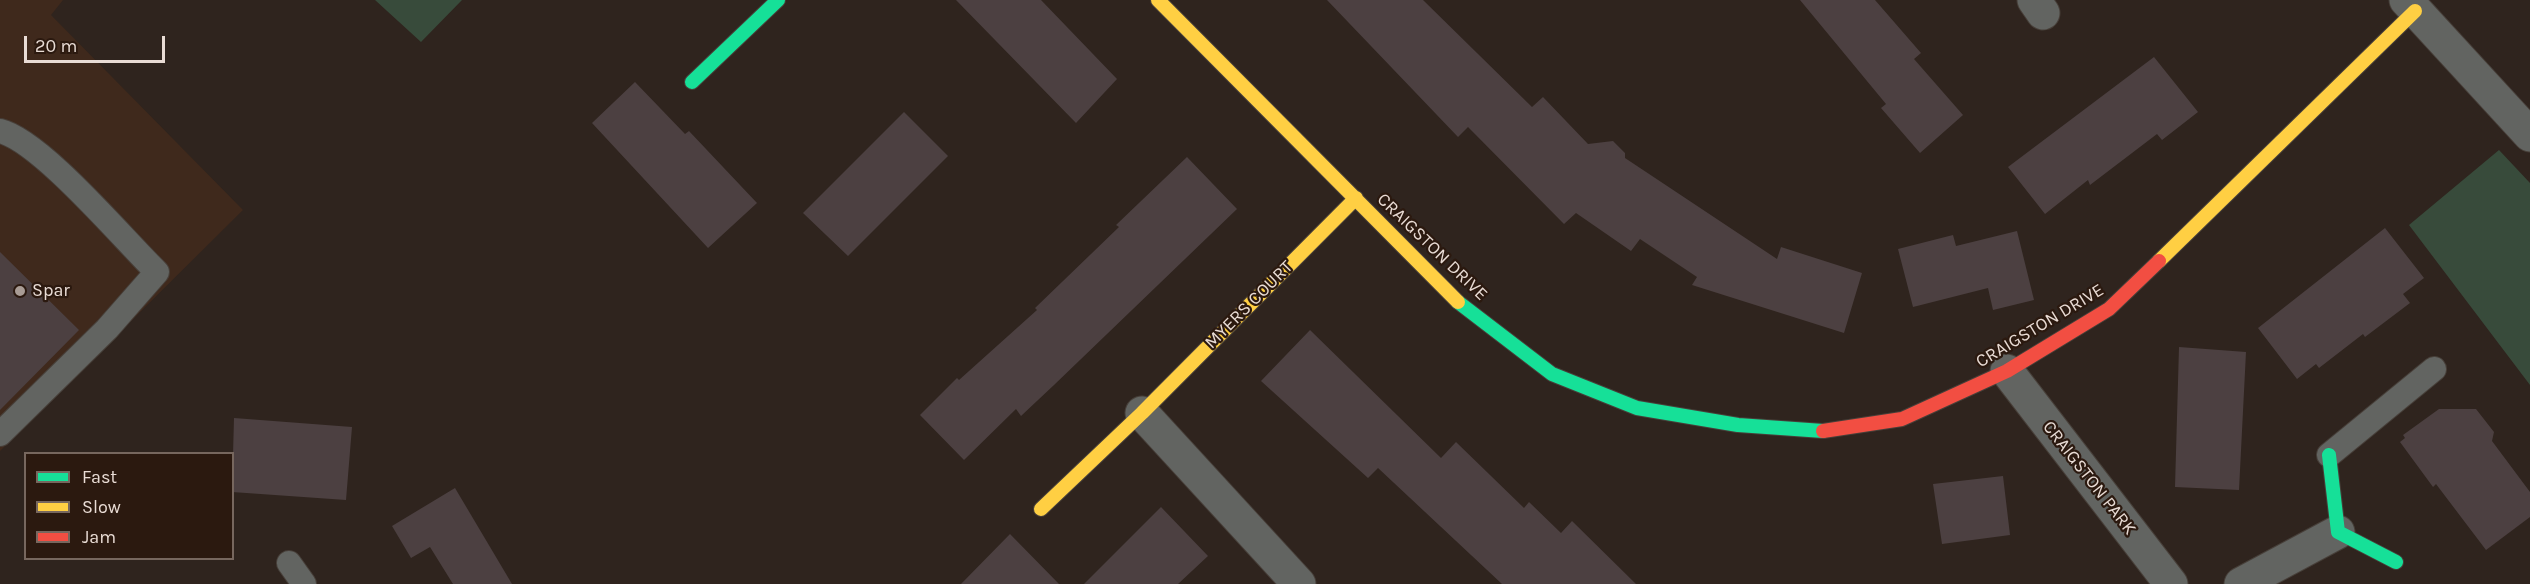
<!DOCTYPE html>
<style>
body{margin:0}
#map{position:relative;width:2530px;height:584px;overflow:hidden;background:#2f241e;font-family:Karla,sans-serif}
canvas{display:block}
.legend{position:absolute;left:24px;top:452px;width:210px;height:108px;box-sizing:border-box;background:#2b190f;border:2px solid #77675e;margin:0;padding:8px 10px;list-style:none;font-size:18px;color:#e9dcd5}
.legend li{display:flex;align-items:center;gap:12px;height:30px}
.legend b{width:30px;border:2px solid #77675e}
.scale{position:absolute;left:24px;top:36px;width:141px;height:27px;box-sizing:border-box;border:3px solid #e9dcd5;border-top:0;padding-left:8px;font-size:18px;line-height:21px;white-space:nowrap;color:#e9dcd5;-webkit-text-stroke:4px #2b190f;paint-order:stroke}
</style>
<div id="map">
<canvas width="2530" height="584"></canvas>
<ul class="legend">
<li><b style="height:8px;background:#16e098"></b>Fast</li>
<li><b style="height:8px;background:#ffcf43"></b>Slow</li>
<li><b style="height:8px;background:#f24e42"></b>Jam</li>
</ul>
<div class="scale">20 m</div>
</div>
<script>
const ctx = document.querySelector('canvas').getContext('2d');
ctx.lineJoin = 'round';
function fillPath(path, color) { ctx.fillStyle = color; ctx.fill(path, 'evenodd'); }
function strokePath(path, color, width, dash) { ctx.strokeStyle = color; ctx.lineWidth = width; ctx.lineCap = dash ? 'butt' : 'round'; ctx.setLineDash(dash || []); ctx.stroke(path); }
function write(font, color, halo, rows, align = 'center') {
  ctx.font = font + ' Karla,sans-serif'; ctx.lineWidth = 4.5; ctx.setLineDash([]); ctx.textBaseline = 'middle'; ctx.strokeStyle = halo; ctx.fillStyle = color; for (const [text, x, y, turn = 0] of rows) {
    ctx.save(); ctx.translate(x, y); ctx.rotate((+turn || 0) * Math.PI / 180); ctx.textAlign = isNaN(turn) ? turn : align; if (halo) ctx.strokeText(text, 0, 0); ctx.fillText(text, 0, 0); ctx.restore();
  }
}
fillPath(new Path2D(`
 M 0,0 L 63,0 L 51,15 L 243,210 L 0,451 Z`), '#3f291c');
fillPath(new Path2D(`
 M 375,0 L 462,0 L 421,42 Z
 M 2499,150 L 2530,183 L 2530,385 L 2409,225 Z`), '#384b3b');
fillPath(new Path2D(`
 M 956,0 L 1041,0 L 1117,79 L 1076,123 Z
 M 1327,0 L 1423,0 L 1532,107 L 1543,97 L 1588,144 L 1613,141 L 1625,153 L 1625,158 L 1777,259 L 1781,247 L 1862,273 L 1844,333 L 1692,285 L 1697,277 L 1640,239 L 1631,251 L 1576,213 L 1564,224 L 1468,127 L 1458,137 Z
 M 1800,0 L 1875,0 L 1921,53 L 1914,59 L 1963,115 L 1920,153 L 1881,108 L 1886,104 Z
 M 2154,57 L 2198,112 L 2162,140 L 2157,134 L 2090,185 L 2088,180 L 2045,214 L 2008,167 Z
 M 635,82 L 685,134 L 689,131 L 757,203 L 708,248 L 592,123 Z
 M 904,112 L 948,156 L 848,256 L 803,213 Z
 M 1187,157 L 1237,209 L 1054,385 L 1021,416 L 1016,409 L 964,460 L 920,415 L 957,378 L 959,380 L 1037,310 L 1035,308 L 1119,227 L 1116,225 Z
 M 2385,228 L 2424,278 L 2403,294 L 2410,303 L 2365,337 L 2363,334 L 2319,368 L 2316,364 L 2297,379 L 2258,328 Z
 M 2017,231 L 2034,300 L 1993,310 L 1988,288 L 1913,307 L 1898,249 L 1953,235 L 1956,246 Z
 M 0,252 L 79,330 L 0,410 Z
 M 1310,330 L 1441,458 L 1456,442 L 1524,508 L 1529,502 L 1561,533 L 1572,521 L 1636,584 L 1502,584 L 1378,468 L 1368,478 L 1261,381 Z
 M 2179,347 L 2246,352 L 2239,490 L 2175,487 Z
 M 2439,409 L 2476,409 L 2494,432 L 2492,441 L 2530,492 L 2530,517 L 2486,550 L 2436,484 L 2433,487 L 2400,442 L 2405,438 L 2403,435 Z
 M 234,418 L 352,427 L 346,500 L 232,492 Z
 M 2003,476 L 2010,535 L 1942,544 L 1933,484 Z
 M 455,488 L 512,584 L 453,584 L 430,547 L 411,558 L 392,526 Z
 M 1161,507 L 1208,556 L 1178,584 L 1084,584 Z
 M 1010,534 L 1059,584 L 961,584 Z`), '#4c4041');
const lane = new Path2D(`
 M 0,131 C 41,141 123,239 157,272 L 107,329 L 0,434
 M 2329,455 L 2434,369
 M 289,563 L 304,584`);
const street = new Path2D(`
 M 2034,0 L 2043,13
 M 2406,0 L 2530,135
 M 2007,371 L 2171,584
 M 1142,413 L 1299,584
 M 2241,584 L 2338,532`);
const fast = new Path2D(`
 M 692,82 L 778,0
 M 1458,302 L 1552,374 L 1637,408 L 1738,425 L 1823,431
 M 2329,455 L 2338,532 L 2396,562`);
const slow = new Path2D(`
 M 1158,0 L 1458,302
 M 2159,261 L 2415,11
 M 1041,509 L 1142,413 L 1356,198`);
const jam = new Path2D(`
 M 1823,431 L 1902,419 L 2007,371 L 2109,309 L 2159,261`);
strokePath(lane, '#473f39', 26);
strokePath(street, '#473f39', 35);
strokePath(fast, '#473f39', 16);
strokePath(slow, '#473f39', 16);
strokePath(jam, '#473f39', 16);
strokePath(lane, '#626461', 24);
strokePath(street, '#626461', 33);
strokePath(fast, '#16e098', 14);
strokePath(slow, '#ffcf43', 14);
strokePath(jam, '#f24e42', 14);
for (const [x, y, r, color] of [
 [20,291,6,"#a89c95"]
]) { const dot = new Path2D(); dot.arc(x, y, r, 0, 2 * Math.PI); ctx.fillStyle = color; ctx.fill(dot); strokePath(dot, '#2b190f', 2); }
write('18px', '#e9dcd5', '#2b190f', [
 ["CRAIGSTON DRIVE",1432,247,44],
 ["MYERS COURT",1249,305,-45],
 ["CRAIGSTON DRIVE",2040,326,-31],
 ["CRAIGSTON PARK",2089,478,52]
]);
write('18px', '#e9dcd5', '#2b190f', [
 ["Spar",32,291]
], 'left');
</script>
